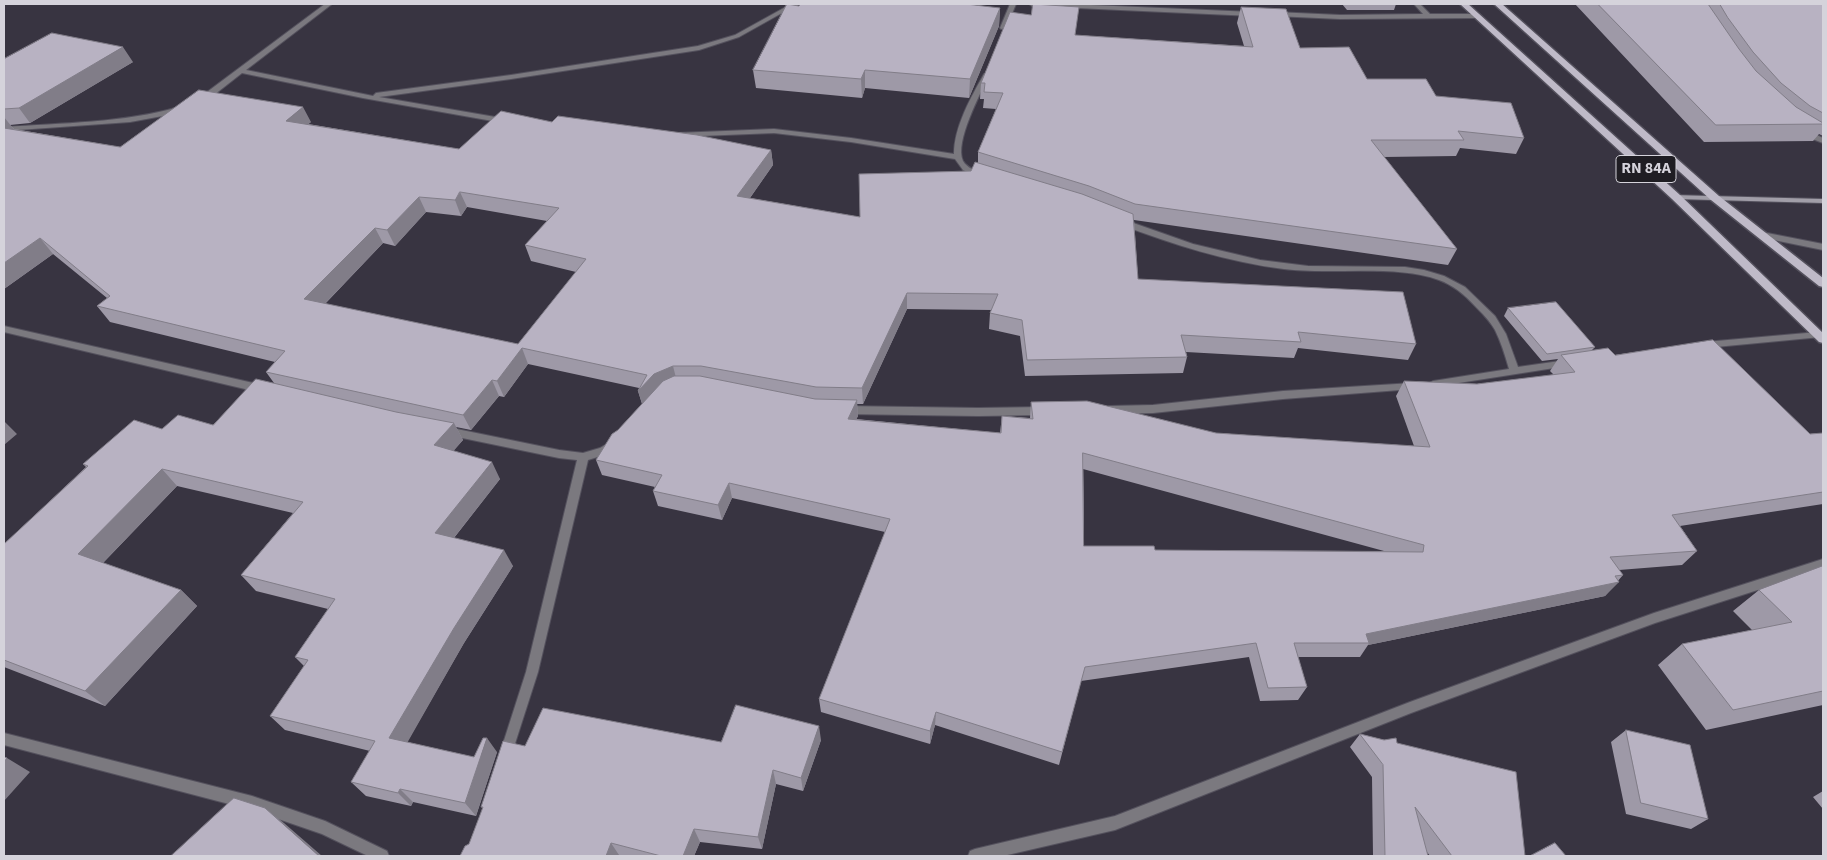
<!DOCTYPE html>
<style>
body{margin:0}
#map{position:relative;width:1827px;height:860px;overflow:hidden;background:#383441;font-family:"Source Sans 3",sans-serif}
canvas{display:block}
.frame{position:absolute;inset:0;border:5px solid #d5d3db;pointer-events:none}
</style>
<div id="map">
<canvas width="1827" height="860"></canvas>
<div class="frame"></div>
</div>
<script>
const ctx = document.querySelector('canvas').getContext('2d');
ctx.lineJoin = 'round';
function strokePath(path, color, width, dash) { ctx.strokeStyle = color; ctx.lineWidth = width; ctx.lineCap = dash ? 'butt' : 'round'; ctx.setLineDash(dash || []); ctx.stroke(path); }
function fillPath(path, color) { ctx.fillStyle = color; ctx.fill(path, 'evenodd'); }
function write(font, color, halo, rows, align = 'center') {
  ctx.font = font + ' "Source Sans 3",sans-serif'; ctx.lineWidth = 5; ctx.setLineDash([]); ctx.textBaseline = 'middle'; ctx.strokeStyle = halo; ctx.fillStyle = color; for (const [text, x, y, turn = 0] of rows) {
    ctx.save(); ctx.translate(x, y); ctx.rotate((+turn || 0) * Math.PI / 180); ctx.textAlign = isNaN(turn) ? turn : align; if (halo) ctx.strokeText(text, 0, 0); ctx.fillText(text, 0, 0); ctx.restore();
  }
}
const street = new Path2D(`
 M 325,4 L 332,4 L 246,70 L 373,96 L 376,93 L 511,75 L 698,46 L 735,35 L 791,4 L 798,4 L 739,37 L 699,50 L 511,79 L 379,97 L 507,119 L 508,121 L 504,123 L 363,98 L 242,73 L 205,102 L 199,102 L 199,98 Z
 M 1010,4 L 1016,4 L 1006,28 L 1001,29 L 1000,28 Z
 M 1029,4 L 1068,4 L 1253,12 L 1256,14 L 1253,16 L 1032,6 Z
 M 1414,4 L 1420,4 L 1430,14 L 1476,14 L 1479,16 L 1476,18 L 1340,19 L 1275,16 L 1272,14 L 1275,12 L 1340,15 L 1423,14 Z
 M 984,74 L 989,75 C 981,93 954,142 963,161 C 967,168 976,171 983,174 L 983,178 L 980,178 L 963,170 L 955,159 L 851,142 L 774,133 L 676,137 L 672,135 L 676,133 L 774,129 L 851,138 L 954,154 C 954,127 971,97 984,74 Z
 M 179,107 L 183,109 L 182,111 L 168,115 L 130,122 L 4,131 L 4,127 C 62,123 123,123 179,107 Z
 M 1802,131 L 1808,131 L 1823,138 L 1823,143 L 1802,135 Z
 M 1122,219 L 1193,244 L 1260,260 L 1308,266 L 1405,267 L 1424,270 L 1444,276 L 1465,287 L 1495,316 L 1506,334 L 1518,367 L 1567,360 L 1572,363 L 1567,366 L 1433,387 L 1430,386 L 1428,384 L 1433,381 L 1509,369 C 1505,355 1501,342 1495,330 C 1490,321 1482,313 1475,306 C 1465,295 1453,285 1439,280 C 1396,264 1330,275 1284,269 C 1227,262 1172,244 1119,224 L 1119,220 Z
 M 1762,232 L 1823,244 L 1823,250 L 1759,237 L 1759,233 Z
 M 4,326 L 262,385 L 267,389 L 262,393 L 4,332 Z
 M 1818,332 L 1821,333 L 1823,335 L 1821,337 L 1705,348 L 1700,345 L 1705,342 Z
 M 1413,383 L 1418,386 L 1413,389 L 1283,399 L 1153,413 L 1109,414 L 1104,410 L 1109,406 L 1153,405 L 1283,391 Z
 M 844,406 L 978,408 L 1042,407 L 1047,411 L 1042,415 L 978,416 L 844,414 L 839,410 Z
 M 447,427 L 559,450 L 583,453 L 600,448 L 612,441 L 616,442 L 617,445 L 607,454 L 588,460 L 538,672 L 511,756 L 510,760 L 505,762 L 500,760 L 499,756 L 526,672 L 577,460 L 559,458 L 443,434 L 442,431 Z
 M 1823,559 L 1823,569 L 1655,623 L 1411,713 L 1115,830 L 1003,856 L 968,856 L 970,851 L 975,849 L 1115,816 L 1410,702 L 1654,613 Z
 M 4,733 L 252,796 L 325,821 L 387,851 L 389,856 L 368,856 L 322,834 L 252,810 L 4,745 Z`);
const secondary = new Path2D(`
 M 1673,195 L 1823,199 L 1823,203 L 1676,199 L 1673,199 Z`);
const primary = new Path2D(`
 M 1460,4 L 1468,4 L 1680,195 L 1823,333 L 1823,343 L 1819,342 L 1672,199 Z
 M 1494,4 L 1502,4 L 1719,196 L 1823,278 L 1823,287 L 1819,286 L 1711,200 Z`);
strokePath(street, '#54515d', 2);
strokePath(secondary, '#54515d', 2);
strokePath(primary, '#54515d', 3);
fillPath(street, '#7b797f');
fillPath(secondary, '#a19ea8');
fillPath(primary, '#bfbac8');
fillPath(new Path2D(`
 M 1342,4 L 1396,4 L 1394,10 L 1347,10 Z
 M 1575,4 L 1823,4 L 1823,136 L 1819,134 L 1813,141 L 1704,142 Z
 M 799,6 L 1000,8 L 999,26 L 969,98 L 865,88 L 862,98 L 756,88 L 753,70 Z
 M 1241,7 L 1300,48 L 1367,79 L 1436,96 L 1524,138 L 1516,154 L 1460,148 L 1456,156 L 1384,157 L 1457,249 L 1448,265 L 1134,220 L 1138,279 L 1416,344 L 1408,360 L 1298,348 L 1294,358 L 1186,352 L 1187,357 L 1183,373 L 1025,376 L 1020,336 L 989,329 L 990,313 L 992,310 L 907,309 L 863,404 L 857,404 L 858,416 L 856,419 L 1000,433 L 1002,416 L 1030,418 L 1031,402 L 1216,433 L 1414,446 L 1396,396 L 1404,381 L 1477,384 L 1554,375 L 1550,371 L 1558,359 L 1542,361 L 1504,316 L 1508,308 L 1595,347 L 1592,350 L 1615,355 L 1810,434 L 1823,433 L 1823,504 L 1680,526 L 1697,551 L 1682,565 L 1619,570 L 1623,575 L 1605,596 L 1368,645 L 1360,657 L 1298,657 L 1307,687 L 1298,700 L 1260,701 L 1249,657 L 1081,681 L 1059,765 L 935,725 L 930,744 L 821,712 L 819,699 L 885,532 L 732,498 L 722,520 L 658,506 L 653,491 L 655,487 L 602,475 L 596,460 L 618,430 L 642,404 L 638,391 L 639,388 L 528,364 L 504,397 L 499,396 L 471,430 L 456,427 L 463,440 L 453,451 L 500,479 L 454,538 L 513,566 L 464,643 L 407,742 L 474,757 L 497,752 L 476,816 L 413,802 L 411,806 L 366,796 L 351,782 L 370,751 L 285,730 L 270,716 L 304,666 L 295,657 L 328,609 L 256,591 L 241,575 L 293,513 L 177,486 L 103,563 L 181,590 L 197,606 L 105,706 L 4,667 L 4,544 L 86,467 L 83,464 L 162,429 L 213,425 L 274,383 L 266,372 L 275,362 L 110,322 L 97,306 L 107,298 L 53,254 L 4,289 L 4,59 L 133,62 L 30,123 L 10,125 L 14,129 L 120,147 L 311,122 L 308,124 L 459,149 L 552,122 L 771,150 L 773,165 L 750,198 L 860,217 L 971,171 L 978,163 L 978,152 L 996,109 L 983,108 L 984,99 L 980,99 L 981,83 L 1075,35 L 1244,46 L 1237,23 ZM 467,207 L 547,221 L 525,245 L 531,261 L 576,272 L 518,344 L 325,304 L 383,243 L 395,246 L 426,212 L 461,216 ZM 1083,469 L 1384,551 L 1155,550 L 1084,546 Z
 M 1823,566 L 1823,705 L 1706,730 L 1658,665 L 1682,644 L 1752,630 L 1733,611 L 1759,590 Z
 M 1626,730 L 1708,819 L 1691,829 L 1626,814 L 1611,742 Z
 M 1360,734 L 1397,743 L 1525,856 L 1430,856 L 1427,852 L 1428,856 L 1373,856 L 1372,777 L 1350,747 Z
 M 821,740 L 803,791 L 776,784 L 762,849 L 700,842 L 694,856 L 624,856 L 619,855 L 469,844 L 483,808 L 481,807 L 525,746 Z
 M 1823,791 L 1823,809 L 1813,797 Z`), '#9e99a7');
fillPath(new Path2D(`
 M 1000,8 L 999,26 L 969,98 L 970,79 Z
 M 123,47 L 133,62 L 30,123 L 19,108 Z
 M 865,70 L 865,88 L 862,98 L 861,79 Z
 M 303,107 L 311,122 L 294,136 L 286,121 Z
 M 4,117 L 16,132 L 4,139 Z
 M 771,150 L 773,165 L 740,212 L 737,196 Z
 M 460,192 L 467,207 L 461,216 L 455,200 Z
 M 419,197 L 426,212 L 395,246 L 387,230 Z
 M 375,228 L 383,243 L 314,315 L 304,299 Z
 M 40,238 L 53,254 L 4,289 L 4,263 Z
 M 907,293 L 907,309 L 863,404 L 862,388 Z
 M 522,348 L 528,364 L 504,397 L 497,381 Z
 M 673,366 L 677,382 L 643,406 L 638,391 L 654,374 Z
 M 492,380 L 499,396 L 471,430 L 463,415 Z
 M 857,400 L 858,416 L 850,434 L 848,419 Z
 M 4,421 L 17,434 L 4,445 Z
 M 454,423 L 463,440 L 444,462 L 434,445 Z
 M 492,462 L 500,479 L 445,549 L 435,533 Z
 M 162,469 L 177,486 L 96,570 L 78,554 Z
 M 729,483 L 732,498 L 722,520 L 718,505 Z
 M 504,550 L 513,566 L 464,643 L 402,752 L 389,738 L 454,628 Z
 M 1619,582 L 1605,596 L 1368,645 L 1369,643 L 1366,634 Z
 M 181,590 L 197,606 L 105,706 L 85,691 Z
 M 936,712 L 935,725 L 930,744 L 930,731 Z
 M 819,726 L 821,740 L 803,791 L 801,778 Z
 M 487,738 L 497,752 L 476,816 L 465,803 Z
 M 7,758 L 30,772 L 4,801 L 4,762 Z
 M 773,770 L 776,784 L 762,849 L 758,837 Z
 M 400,789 L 413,802 L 411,806 L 398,793 Z
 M 265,808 L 284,823 L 322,856 L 319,856 Z
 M 694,829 L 700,842 L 694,856 L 683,856 Z
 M 611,843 L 619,855 L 619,856 L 606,856 Z`), '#817d88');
const building = new Path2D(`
 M 787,4 L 799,6 L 801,4 L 966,4 L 1000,8 L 970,79 L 865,70 L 861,79 L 753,70 Z
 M 1033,4 L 1079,7 L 1075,35 L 1253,47 L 1241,7 L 1286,9 L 1300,48 L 1349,47 L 1367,79 L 1426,79 L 1436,96 L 1511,103 L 1524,138 L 1458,131 L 1464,140 L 1371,140 L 1457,249 L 1135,204 L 1089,186 L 978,152 L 1003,93 L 984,92 L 985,83 L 981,83 L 1010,12 L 1031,15 Z
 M 1598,4 L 1708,4 L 1739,49 L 1756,71 L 1796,107 L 1823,123 L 1823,124 L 1716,125 Z
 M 1720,4 L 1823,4 L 1823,113 L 1810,106 L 1781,83 L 1753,52 L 1728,18 Z
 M 52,33 L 123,47 L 19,108 L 4,109 L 4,59 Z
 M 199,90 L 303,107 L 286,121 L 459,149 L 501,111 L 552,122 L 558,116 L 697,135 L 771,150 L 737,196 L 860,217 L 859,174 L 971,171 L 975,162 L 1082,194 L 1133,214 L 1138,279 L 1403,292 L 1416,344 L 1298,332 L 1301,342 L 1181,335 L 1187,357 L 1027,360 L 1022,320 L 990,313 L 998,294 L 907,293 L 862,388 L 816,387 L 701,366 L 673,366 L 654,374 L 638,391 L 647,375 L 522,348 L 497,381 L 492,380 L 463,415 L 266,372 L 285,351 L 97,306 L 110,296 L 40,238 L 4,263 L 4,128 L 120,147 ZM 460,192 L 559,208 L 525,245 L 586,259 L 518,344 L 304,299 L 375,228 L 387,230 L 419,197 L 455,200 Z
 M 1556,302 L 1595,347 L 1547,354 L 1508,308 Z
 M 1713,340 L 1810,434 L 1823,433 L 1823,492 L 1672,515 L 1697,551 L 1610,557 L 1623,575 L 1615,576 L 1619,582 L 1366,634 L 1369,643 L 1294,643 L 1307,687 L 1268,688 L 1256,643 L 1085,667 L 1062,752 L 936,712 L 930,731 L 819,699 L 890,519 L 729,483 L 718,505 L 653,491 L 662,475 L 596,460 L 612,434 L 618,430 L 663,381 L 674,376 L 700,376 L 815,399 L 857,400 L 848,419 L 1001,433 L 1002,416 L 1033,419 L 1031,402 L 1087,401 L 1216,433 L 1430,447 L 1404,381 L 1477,384 L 1575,372 L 1561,355 L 1608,348 L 1615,355 ZM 1083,453 L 1424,545 L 1423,552 L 1155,550 L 1154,546 L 1084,546 Z
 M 256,379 L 396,412 L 454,423 L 434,445 L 492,462 L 435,533 L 504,550 L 454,628 L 389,738 L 474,757 L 483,738 L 487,738 L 465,803 L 400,789 L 398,793 L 351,782 L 375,741 L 270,716 L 308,660 L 295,657 L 335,599 L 241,575 L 303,502 L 162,469 L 78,554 L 181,590 L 85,691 L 4,660 L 4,544 L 88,466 L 83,464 L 134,420 L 162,429 L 178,415 L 213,425 Z
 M 1823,566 L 1823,691 L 1733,710 L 1682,644 L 1792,622 L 1759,590 Z
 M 736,705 L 819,726 L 801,778 L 773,770 L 758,837 L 694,829 L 683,856 L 661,856 L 611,843 L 606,856 L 460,856 L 465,846 L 469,844 L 483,807 L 481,807 L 503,741 L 525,746 L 543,708 L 721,742 Z
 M 1626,730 L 1690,745 L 1708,819 L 1641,803 Z
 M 1360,734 L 1384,740 L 1396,738 L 1397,743 L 1516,772 L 1525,856 L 1452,856 L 1415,807 L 1428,856 L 1385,856 L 1383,765 Z
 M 4,757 L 7,758 L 4,762 Z
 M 234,798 L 265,808 L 319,856 L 171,856 Z
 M 1555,843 L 1566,856 L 1530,856 Z`);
fillPath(building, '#b8b2c2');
strokePath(building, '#817d88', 1);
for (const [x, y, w] of [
 [1646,169,60]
]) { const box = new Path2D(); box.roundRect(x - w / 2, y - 13.5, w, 27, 4); ctx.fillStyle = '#1f1d23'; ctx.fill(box); strokePath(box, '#d5d3db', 1); }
write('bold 16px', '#d5d3db', null, [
 ["RN 84A",1646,169]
]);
</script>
